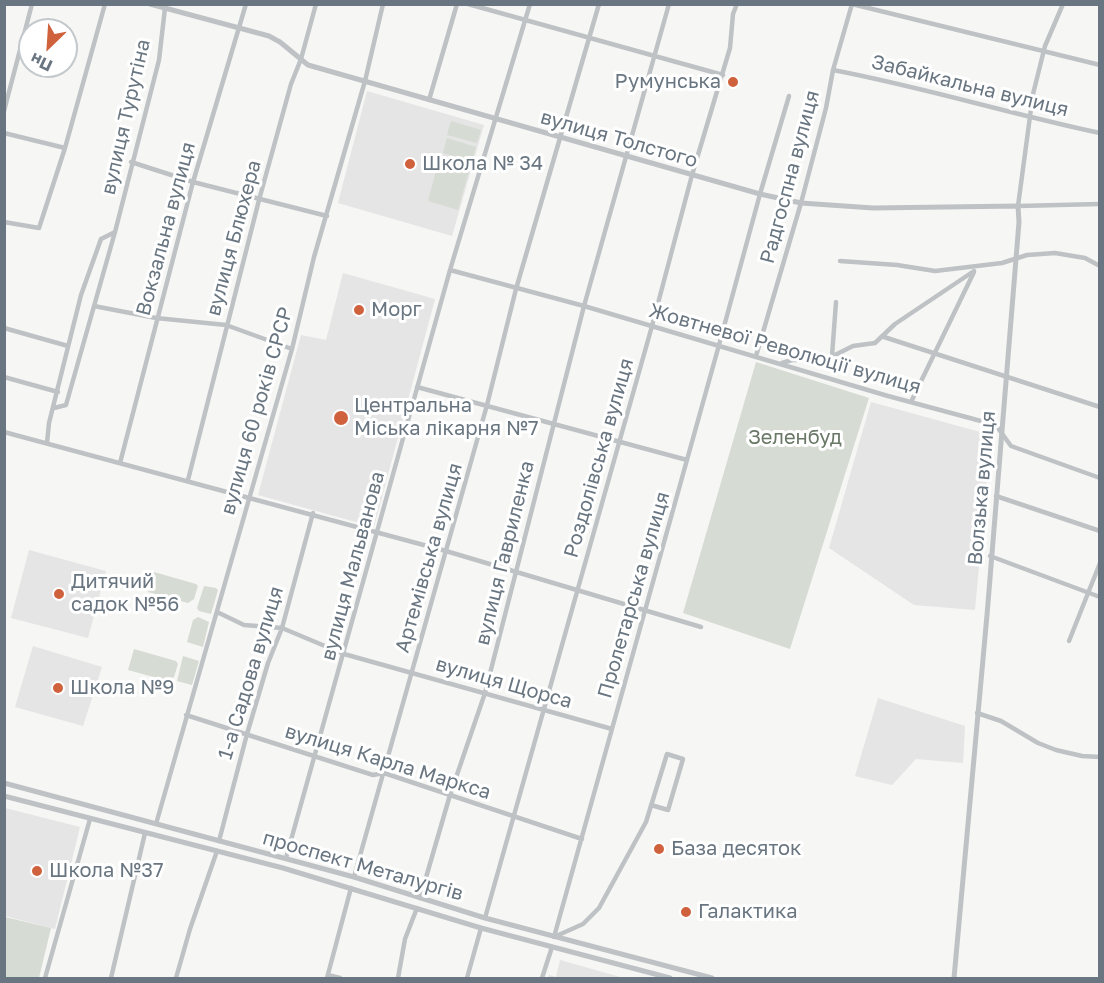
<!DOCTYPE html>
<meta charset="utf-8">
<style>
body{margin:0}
#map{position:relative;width:1104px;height:983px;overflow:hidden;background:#f6f6f4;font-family:"Golos Text",sans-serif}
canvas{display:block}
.frame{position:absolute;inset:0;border:6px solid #697681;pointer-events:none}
.north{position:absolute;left:18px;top:18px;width:60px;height:60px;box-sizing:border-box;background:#fff;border:2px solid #c3c8cd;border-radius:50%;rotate:205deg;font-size:16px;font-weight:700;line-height:24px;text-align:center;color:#697681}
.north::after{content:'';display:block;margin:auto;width:21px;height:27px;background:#cf623c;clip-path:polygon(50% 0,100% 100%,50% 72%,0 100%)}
</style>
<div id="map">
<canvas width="1104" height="983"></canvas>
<div class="frame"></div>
<div class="north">Пн</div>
</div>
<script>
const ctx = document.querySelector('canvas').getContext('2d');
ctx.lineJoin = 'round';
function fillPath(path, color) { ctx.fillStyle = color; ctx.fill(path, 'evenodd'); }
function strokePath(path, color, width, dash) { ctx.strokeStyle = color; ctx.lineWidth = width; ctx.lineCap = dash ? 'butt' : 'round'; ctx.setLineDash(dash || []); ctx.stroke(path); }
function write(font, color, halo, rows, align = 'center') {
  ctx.font = font + ' "Golos Text",sans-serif'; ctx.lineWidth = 6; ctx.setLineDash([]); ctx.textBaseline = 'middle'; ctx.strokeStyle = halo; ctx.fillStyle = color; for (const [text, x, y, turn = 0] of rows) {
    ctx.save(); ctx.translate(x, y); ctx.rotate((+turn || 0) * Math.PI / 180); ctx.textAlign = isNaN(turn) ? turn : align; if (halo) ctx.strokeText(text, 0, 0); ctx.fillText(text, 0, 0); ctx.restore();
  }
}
fillPath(new Path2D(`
 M 367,91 L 484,125 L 452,236 L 338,203 Z
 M 343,273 L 435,299 L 374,527 L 258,495 L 301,335 L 326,340 Z
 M 871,402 L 991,435 L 975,610 L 914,605 L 829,548 Z
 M 29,550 L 106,571 L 88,638 L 11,618 Z
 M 33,646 L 102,667 L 83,726 L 15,707 Z
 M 878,698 L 965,726 L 963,763 L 916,759 L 892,785 L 855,776 Z
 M 5,808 L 80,827 L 55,929 L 5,916 Z
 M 560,960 L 624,978 L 548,978 L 549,975 L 556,977 Z`), '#e4e5e4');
fillPath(new Path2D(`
 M 451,121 L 481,130 L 477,143 L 447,135 Z
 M 447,138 L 476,147 L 472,161 L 443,153 Z
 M 440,156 L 471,164 L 458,210 L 428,201 Z
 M 756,362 L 869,398 L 790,649 L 683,613 Z
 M 154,572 L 196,584 L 198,586 L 194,599 L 188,603 L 148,592 Z
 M 204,586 L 216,588 L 218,590 L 211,614 L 199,611 L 197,608 Z
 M 198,617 L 209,622 L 203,647 L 187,642 L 193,620 Z
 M 134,649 L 176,661 L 178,664 L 174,677 L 168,681 L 128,670 Z
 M 183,656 L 199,661 L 192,685 L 177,681 Z
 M 5,917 L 51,928 L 39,978 L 5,978 Z`), '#d6dbd3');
strokePath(new Path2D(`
 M 468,4 L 723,75
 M 852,4 L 1100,65
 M 1063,4 L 1045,46 L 1033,94 L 1018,206 L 1100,204
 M 833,70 C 923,87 1010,114 1100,133
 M 429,100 L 457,4
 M 4,111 L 32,4
 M 4,133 L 65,148
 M 131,162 L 193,182 L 327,216
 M 4,222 L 39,228 L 65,148 L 105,4
 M 840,261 L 897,265 L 935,271 L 1002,263 L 1027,255 L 1055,253 L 1085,258 L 1100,266
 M 450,270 L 584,306 L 888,396 L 992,424 L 998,428 L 1011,446 L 1100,478
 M 94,306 L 156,318 L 226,325 L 292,349
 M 4,328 L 68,346
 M 884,337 L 1100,407
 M 756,356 L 801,203 L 826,108 L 833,70 L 852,4
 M 832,356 L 836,302
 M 782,363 L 792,360 L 825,360 L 853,346 L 875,343 L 895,324 L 974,271
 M 4,377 L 58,392
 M 417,387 L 687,460
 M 911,402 L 974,272
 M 54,408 L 66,405 L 115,232 L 159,60 L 165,8
 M 4,432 L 446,551 L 701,627
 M 47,443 L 49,423 L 81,295 L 101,239 L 115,232
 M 120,463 L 193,182 L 246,4
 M 188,480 L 259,200 L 291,84 L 301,59 L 316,4
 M 996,496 L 1100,531
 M 990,556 L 1100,597
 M 217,612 L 244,625 L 282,628 L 344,654 L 612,729
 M 1069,641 L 1100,563
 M 977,713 L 1001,721 L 1038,743 L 1056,750 L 1082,756 L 1100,757
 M 186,715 L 373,775 L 384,773 L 582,839
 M 651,805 L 668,810 L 683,759 L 667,754 L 646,822 L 599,908 L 583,924 L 554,937 L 719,345 L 760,194 L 789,96
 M 156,824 L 292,349 L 314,257 L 365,81 L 383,4
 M 219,841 L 247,734 L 268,663 L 282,628 L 313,513
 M 286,858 L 450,270 L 530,4
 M 354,877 L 487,405 L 516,289 L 599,4
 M 420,898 L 450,795 L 485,693 L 584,306 L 669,4
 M 485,918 L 652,326 L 692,175 L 730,48 L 733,14 L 737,4
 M 328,975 L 340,978
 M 45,978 L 90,819
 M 111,978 L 145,833
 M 176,978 L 190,929 L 217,851
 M 327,978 L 351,888
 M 398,978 L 405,939 L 417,908
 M 467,978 L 481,928
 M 542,978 L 552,947`), '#bec2c5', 4.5);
strokePath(new Path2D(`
 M 150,4 L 269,36 L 280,42 L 308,65 L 760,194 L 801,203 L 873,208 L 1018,206 L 1019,222 L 987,615 L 954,978
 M 4,783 L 354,877 L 485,918 L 712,978
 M 4,796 L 283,868 L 481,928 L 670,978`), '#bec2c5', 5);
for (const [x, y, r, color] of [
 [733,82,6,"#cf623c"],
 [410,164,6,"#cf623c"],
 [359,310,6,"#cf623c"],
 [341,418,8,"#cf623c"],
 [59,594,6,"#cf623c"],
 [58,688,6,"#cf623c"],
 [659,849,6,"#cf623c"],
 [37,871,6,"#cf623c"],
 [686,912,6,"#cf623c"]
]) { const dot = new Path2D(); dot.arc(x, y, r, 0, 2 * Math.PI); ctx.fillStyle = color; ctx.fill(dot); strokePath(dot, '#fff', 2); }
write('20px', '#697681', '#fff', [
 ["Румунська",721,82,"right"],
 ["Школа № 34",422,164],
 ["Морг",371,310],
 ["Центральна",354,406],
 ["Міська лікарня №7",354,429],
 ["Дитячий",71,582],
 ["садок №56",71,605],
 ["Школа №9",70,688],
 ["База десяток",671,849],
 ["Школа №37",49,871],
 ["Галактика",698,912]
], 'left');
write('20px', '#697681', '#fff', [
 ["Забайкальна вулиця",970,86,14],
 ["вулиця Турутіна",126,117,-77],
 ["вулиця Толстого",619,139,16],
 ["Радгоспна вулиця",790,177,-75],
 ["Вокзальна вулиця",166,229,-75],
 ["вулиця Блюхера",234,238,-75],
 ["Жовтневої Революції вулиця",785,349,16],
 ["вулиця 60 років СРСР",257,411,-74],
 ["Роздолівська вулиця",599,458,-74],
 ["Волзька вулиця",982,488,-85],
 ["вулиця Гавриленка",505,553,-76],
 ["Артемівська вулиця",429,558,-74],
 ["вулиця Мальванова",353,566,-75],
 ["Пролетарська вулиця",634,595,-74],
 ["1-а Садова вулиця",251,673,-73],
 ["вулиця Щорса",504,683,16],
 ["вулиця Карла Маркса",388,762,17],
 ["проспект Металургів",363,866,16]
]);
write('20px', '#6a7967', '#fff', [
 ["Зеленбуд",795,438]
]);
</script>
